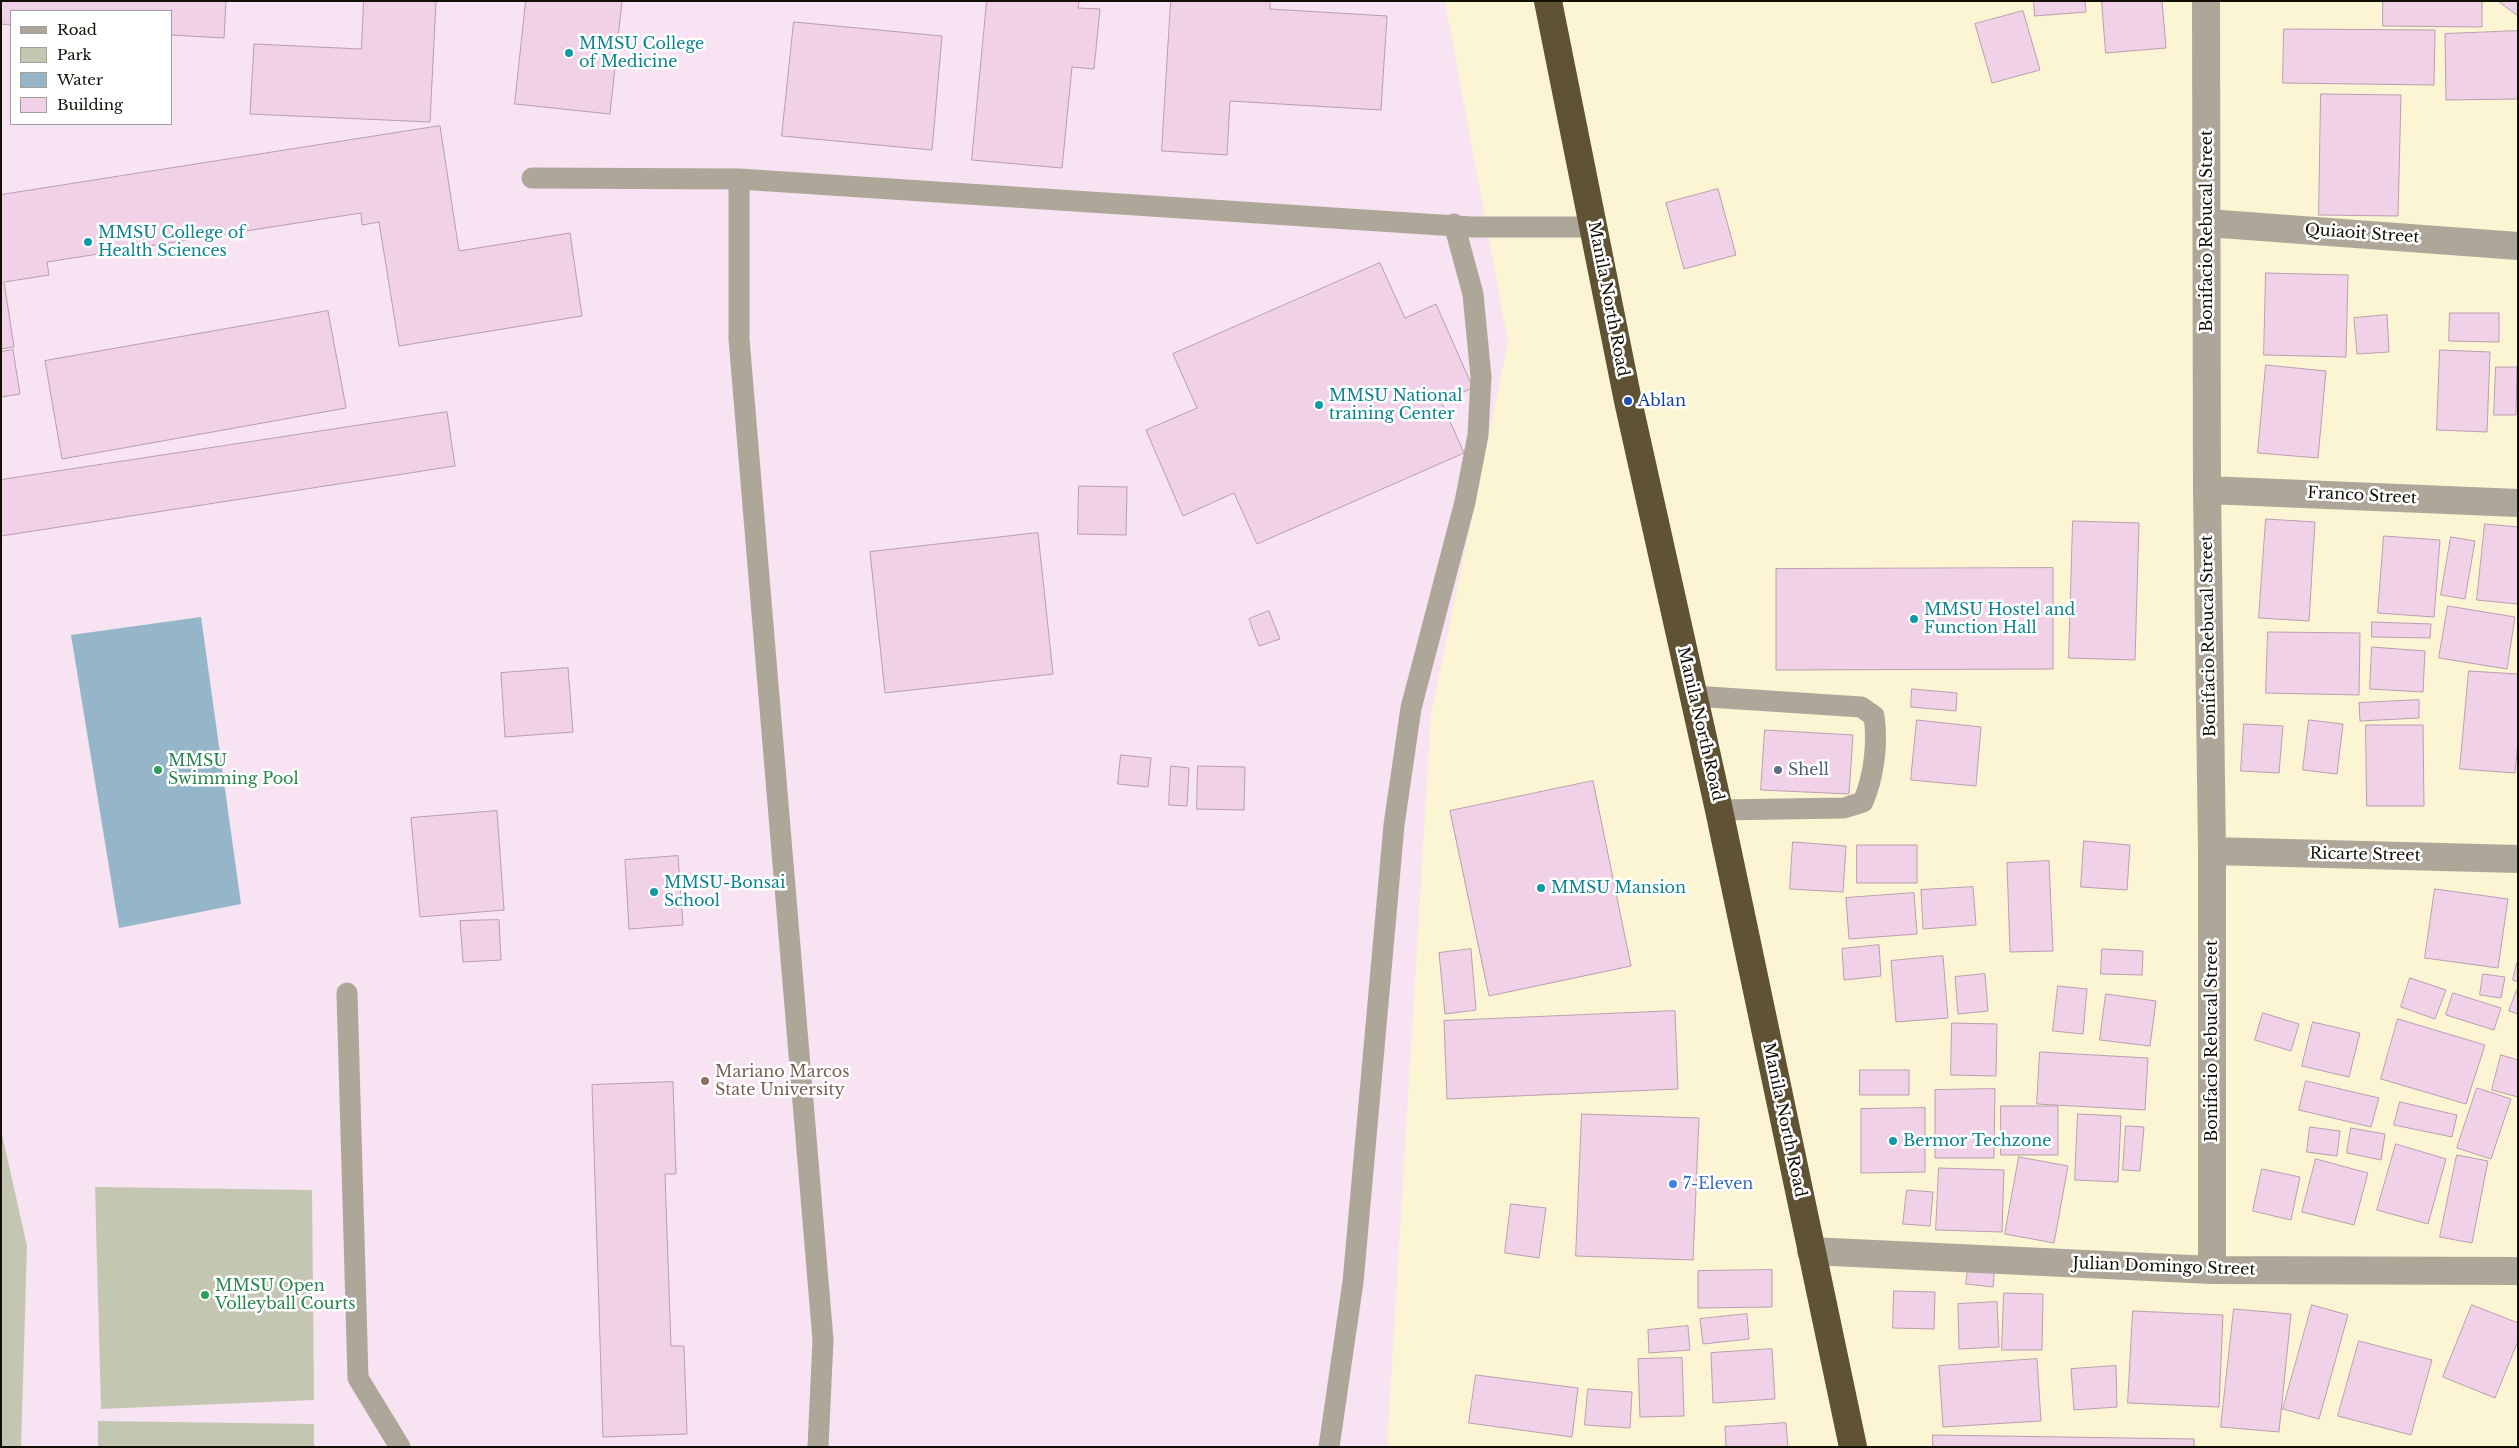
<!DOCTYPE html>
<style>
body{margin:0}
#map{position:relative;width:2519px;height:1448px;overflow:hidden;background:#fbf5d3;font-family:"Libre Baskerville",serif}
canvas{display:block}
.frame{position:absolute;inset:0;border:2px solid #120f05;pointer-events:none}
.legend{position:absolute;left:10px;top:10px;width:162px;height:115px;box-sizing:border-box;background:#fff;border:1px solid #a09f9b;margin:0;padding:6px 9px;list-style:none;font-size:15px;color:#120f05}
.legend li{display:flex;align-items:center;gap:10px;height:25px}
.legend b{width:25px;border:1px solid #a09f9b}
</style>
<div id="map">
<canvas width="2519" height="1448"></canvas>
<div class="frame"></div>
<ul class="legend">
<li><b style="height:6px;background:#aea799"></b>Road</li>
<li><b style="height:14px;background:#c3c7b2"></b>Park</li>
<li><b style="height:14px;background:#95b5c9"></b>Water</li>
<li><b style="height:14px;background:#f0d1e7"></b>Building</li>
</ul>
</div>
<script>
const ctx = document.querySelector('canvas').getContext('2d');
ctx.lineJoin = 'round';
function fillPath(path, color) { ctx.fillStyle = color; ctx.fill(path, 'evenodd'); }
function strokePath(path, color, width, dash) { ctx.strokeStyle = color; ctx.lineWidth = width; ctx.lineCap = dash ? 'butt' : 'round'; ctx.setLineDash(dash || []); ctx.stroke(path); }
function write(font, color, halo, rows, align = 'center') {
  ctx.font = font + ' "Libre Baskerville",serif'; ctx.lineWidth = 5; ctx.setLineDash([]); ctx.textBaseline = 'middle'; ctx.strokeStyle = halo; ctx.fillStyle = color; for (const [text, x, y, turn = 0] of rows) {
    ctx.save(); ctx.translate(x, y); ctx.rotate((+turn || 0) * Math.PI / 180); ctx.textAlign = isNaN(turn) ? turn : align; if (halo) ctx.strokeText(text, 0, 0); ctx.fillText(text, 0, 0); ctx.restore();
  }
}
fillPath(new Path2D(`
 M 1,1 L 1445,1 L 1508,342 L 1431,715 L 1387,1447 L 1,1447 ZM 11,11 L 171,11 L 171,124 L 11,124 Z`), '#f7e3f2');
fillPath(new Path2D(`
 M 1,1130 L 27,1246 L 21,1447 L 1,1447 Z
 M 95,1187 L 312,1190 L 314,1400 L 101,1409 Z
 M 98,1421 L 314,1424 L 314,1447 L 98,1447 Z`), '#c3c7b2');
fillPath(new Path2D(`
 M 201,617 L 241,904 L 119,928 L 71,635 Z`), '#95b5c9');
const building = new Path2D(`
 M 1,1 L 226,1 L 224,38 L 171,35 L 171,11 L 11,11 L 11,25 L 1,24 Z
 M 364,1 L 436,1 L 430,122 L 250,114 L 254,44 L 361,49 Z
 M 526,1 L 622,1 L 610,114 L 515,104 Z
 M 987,1 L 1079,1 L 1078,8 L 1100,9 L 1094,69 L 1072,67 L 1062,168 L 972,160 Z
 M 1171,1 L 1270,1 L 1270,9 L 1387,16 L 1381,110 L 1230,101 L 1227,155 L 1162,151 Z
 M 2034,1 L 2085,1 L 2086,12 L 2035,16 Z
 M 2102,1 L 2162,1 L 2166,48 L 2106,53 Z
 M 2383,1 L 2482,1 L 2482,27 L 2383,26 Z
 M 2518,1 L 2518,16 L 2499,2 L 2499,1 Z
 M 2023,11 L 2040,70 L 1992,83 L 1975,24 Z
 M 794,22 L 942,36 L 932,150 L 782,136 Z
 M 2284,29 L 2435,30 L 2434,85 L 2283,83 Z
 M 2518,31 L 2518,99 L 2446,100 L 2445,34 Z
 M 2321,94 L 2401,95 L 2398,216 L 2319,215 Z
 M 440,126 L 459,251 L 570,233 L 582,316 L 399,346 L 379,222 L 362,225 L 361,213 L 47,262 L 49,275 L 4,282 L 14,347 L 1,349 L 1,195 Z
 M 1718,189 L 1736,255 L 1684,269 L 1666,203 Z
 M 1380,263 L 1405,318 L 1436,304 L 1473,388 L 1441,401 L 1464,453 L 1257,544 L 1234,493 L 1183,516 L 1146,430 L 1197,408 L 1173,354 Z
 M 2266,273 L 2348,275 L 2346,357 L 2264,355 Z
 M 328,311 L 346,408 L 62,459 L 45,361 Z
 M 2450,313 L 2499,313 L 2499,342 L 2449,341 Z
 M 2387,315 L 2389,352 L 2357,354 L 2354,318 Z
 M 13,350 L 20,394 L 1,397 L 1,352 Z
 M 2440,350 L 2490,352 L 2487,432 L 2437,430 Z
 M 2266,365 L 2326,371 L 2318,458 L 2258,453 Z
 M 2496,367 L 2517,367 L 2516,415 L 2494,415 Z
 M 447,412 L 455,466 L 1,536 L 1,480 Z
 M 1079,486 L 1127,487 L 1126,535 L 1078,534 Z
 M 2266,519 L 2315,522 L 2309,621 L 2259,618 Z
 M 2073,521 L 2139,523 L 2135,660 L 2069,658 Z
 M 2485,524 L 2518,527 L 2518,604 L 2477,600 Z
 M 1038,533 L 1053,674 L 885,693 L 870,552 Z
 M 2384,536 L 2440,540 L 2434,617 L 2378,613 Z
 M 2451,537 L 2475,541 L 2465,599 L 2441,595 Z
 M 2053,568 L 2053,669 L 1776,670 L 1776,569 Z
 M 2448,606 L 2515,617 L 2507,669 L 2439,658 Z
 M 1269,611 L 1280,639 L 1259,646 L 1249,619 Z
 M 2372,622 L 2431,624 L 2430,638 L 2372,637 Z
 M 2268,632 L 2360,633 L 2359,695 L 2266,693 Z
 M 2372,647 L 2425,651 L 2423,692 L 2370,689 Z
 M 568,668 L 573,732 L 505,737 L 501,673 Z
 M 2469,671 L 2518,674 L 2518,741 L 2515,773 L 2460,769 Z
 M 1912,689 L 1957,693 L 1956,711 L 1911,707 Z
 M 2419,700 L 2419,718 L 2360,721 L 2359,703 Z
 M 1917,720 L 1981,727 L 1976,786 L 1911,780 Z
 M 2309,720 L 2343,724 L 2337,774 L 2303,770 Z
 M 2244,724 L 2283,726 L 2279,773 L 2241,771 Z
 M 2366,725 L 2423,725 L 2424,806 L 2367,806 Z
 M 1765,730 L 1853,735 L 1849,794 L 1761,790 Z
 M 1121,755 L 1151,758 L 1148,787 L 1118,784 Z
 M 1171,766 L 1189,768 L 1187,806 L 1169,805 Z
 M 1198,766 L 1245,767 L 1244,810 L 1197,809 Z
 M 1593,781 L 1631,966 L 1489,996 L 1450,811 Z
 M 497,811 L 504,910 L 420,917 L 411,818 Z
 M 2084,841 L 2130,845 L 2127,890 L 2081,887 Z
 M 1793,842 L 1846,846 L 1843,892 L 1790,889 Z
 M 1857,845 L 1917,845 L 1917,883 L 1857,883 Z
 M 678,856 L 683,925 L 629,929 L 625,860 Z
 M 2049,861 L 2053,951 L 2010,952 L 2007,863 Z
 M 1973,887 L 1976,925 L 1923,929 L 1921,890 Z
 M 2435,889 L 2508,899 L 2498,968 L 2425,958 Z
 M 1914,893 L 1917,934 L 1849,939 L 1846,898 Z
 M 499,920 L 501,960 L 463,962 L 460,921 Z
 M 1879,945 L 1881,976 L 1844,980 L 1842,949 Z
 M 1471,949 L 1476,1010 L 1445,1014 L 1439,953 Z
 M 2102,949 L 2143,951 L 2142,975 L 2101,974 Z
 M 1943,956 L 1948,1018 L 1896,1022 L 1891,961 Z
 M 2517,963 L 2518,963 L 2518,982 L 2513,980 Z
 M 1985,974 L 1988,1011 L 1958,1014 L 1955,977 Z
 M 2483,974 L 2505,977 L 2501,998 L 2480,995 Z
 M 2410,978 L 2446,990 L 2435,1019 L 2401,1007 Z
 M 2058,986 L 2087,989 L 2083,1034 L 2053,1031 Z
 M 2517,990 L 2518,990 L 2518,1014 L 2509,1011 Z
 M 2453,993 L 2501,1008 L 2494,1030 L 2446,1015 Z
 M 2106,994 L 2156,1001 L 2150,1046 L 2100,1040 Z
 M 1675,1011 L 1678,1089 L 1447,1099 L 1444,1021 Z
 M 2263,1013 L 2299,1024 L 2291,1051 L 2255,1040 Z
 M 2398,1019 L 2485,1045 L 2466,1104 L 2381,1079 Z
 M 2313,1022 L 2360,1033 L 2349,1077 L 2302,1066 Z
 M 1952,1023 L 1997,1024 L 1996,1076 L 1951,1075 Z
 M 2040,1052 L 2148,1058 L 2145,1110 L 2037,1104 Z
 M 2501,1055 L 2518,1060 L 2518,1097 L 2492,1090 Z
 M 1860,1070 L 1909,1070 L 1909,1095 L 1860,1095 Z
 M 2306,1081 L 2379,1098 L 2371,1127 L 2299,1110 Z
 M 673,1082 L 676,1174 L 665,1174 L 671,1346 L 684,1346 L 687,1434 L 603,1437 L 592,1085 Z
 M 2477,1088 L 2511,1099 L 2491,1159 L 2457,1148 Z
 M 1995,1089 L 1994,1158 L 1935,1158 L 1935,1090 Z
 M 2400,1102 L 2457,1115 L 2452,1137 L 2394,1125 Z
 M 2001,1106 L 2058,1106 L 2058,1155 L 2001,1155 Z
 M 1925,1108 L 1925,1172 L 1861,1173 L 1861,1109 Z
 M 1582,1114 L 1699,1118 L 1693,1260 L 1576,1256 Z
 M 2078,1114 L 2121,1116 L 2118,1182 L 2075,1180 Z
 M 2126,1126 L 2144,1127 L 2140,1171 L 2123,1170 Z
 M 2310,1127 L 2340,1131 L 2337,1156 L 2307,1152 Z
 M 2351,1128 L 2385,1134 L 2381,1160 L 2347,1153 Z
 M 2396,1144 L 2446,1159 L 2428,1224 L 2377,1210 Z
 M 2457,1155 L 2488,1161 L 2472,1243 L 2440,1237 Z
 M 2019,1157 L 2068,1166 L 2054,1243 L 2005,1234 Z
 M 2316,1159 L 2368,1173 L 2354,1225 L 2302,1212 Z
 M 1939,1168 L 2004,1170 L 2002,1232 L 1936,1230 Z
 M 2262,1169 L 2300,1177 L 2291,1220 L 2253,1211 Z
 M 1907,1190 L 1933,1192 L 1930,1226 L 1903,1224 Z
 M 1511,1204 L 1546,1208 L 1539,1258 L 1505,1253 Z
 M 1969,1262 L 1995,1265 L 1993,1287 L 1966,1284 Z
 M 1772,1270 L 1772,1307 L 1698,1308 L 1698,1271 Z
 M 1894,1291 L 1935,1292 L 1934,1329 L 1893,1328 Z
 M 2004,1293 L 2043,1294 L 2042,1350 L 2002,1350 Z
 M 1997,1302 L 1999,1347 L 1959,1349 L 1958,1304 Z
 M 2312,1305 L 2348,1315 L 2319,1419 L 2283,1409 Z
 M 2472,1305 L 2518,1323 L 2518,1341 L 2495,1398 L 2443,1377 Z
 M 2234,1309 L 2291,1314 L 2279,1432 L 2221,1427 Z
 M 2133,1311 L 2223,1315 L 2219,1407 L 2128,1403 Z
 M 1747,1314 L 1749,1339 L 1703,1344 L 1700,1319 Z
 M 1688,1326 L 1690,1350 L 1649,1353 L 1648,1330 Z
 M 2359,1341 L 2432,1360 L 2411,1435 L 2338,1416 Z
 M 1772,1349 L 1775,1399 L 1713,1403 L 1711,1353 Z
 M 1682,1358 L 1684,1416 L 1640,1417 L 1638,1359 Z
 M 2037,1359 L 2041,1421 L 1943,1427 L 1939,1366 Z
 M 2116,1366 L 2117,1407 L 2074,1410 L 2071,1369 Z
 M 1476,1375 L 1578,1388 L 1572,1437 L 1469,1423 Z
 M 1588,1389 L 1632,1392 L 1630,1428 L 1585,1425 Z
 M 1786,1423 L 1788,1447 L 1726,1447 L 1725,1427 Z
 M 1933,1435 L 2194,1439 L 2194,1447 L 1933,1447 Z`);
fillPath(building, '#f0d1e7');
strokePath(building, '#ba9db1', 1);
strokePath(new Path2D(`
 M 532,178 L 739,179 L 1471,227 L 1593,227
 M 739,179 L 739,339 L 823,1340 L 818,1447
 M 1693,696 L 1861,707 L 1874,716 C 1878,744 1874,776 1863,802 L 1844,808 L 1719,810
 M 347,993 L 358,1378 L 400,1447
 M 1329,1447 L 1353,1282 L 1394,825 L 1411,708 L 1465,502 L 1478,435 L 1481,377 L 1473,294 L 1454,224`), '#aea799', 21);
strokePath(new Path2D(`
 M 2206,1 L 2207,490 L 2212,851 L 2212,1270
 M 2207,223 L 2518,246
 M 2207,490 L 2518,503
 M 2212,851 L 2518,859
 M 1811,1251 L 2212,1270 L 2518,1271`), '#aea799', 28);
strokePath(new Path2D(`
 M 1548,1 L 1628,401 L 1719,810 L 1853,1447`), '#5f5235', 28);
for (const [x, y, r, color] of [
 [569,53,5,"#0f9aa8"],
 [88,242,5,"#0f9aa8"],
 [1628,401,5,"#1a4fb4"],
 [1319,405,5,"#0f9aa8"],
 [1914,619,5,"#0f9aa8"],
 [158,770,5,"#2e9e5b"],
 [1778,770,5,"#5c6f8a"],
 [1541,888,5,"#0f9aa8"],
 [654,892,5,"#0f9aa8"],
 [705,1081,5,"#8d6e63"],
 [1893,1141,5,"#0f9aa8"],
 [1673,1184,5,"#3f7fe0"],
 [205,1295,5,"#2e9e5b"]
]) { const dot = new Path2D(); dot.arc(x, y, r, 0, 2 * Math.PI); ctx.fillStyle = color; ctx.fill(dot); strokePath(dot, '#fff', 2); }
write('16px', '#0d838f', '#fff', [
 ["MMSU College",579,44],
 ["of Medicine",579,62],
 ["MMSU College of",98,233],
 ["Health Sciences",98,251],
 ["MMSU National",1329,396],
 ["training Center",1329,414],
 ["MMSU Hostel and",1924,610],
 ["Function Hall",1924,628],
 ["MMSU-Bonsai",664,883],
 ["School",664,901],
 ["MMSU Mansion",1551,888],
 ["Bermor Techzone",1903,1141]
], 'left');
write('16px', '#120f05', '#fff', [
 ["Bonifacio Rebucal Street",2207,231,-90],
 ["Quiaoit Street",2362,234,4],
 ["Manila North Road",1608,299,79],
 ["Franco Street",2362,496,3],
 ["Bonifacio Rebucal Street",2209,636,-91],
 ["Manila North Road",1700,724,77],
 ["Ricarte Street",2365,855,1],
 ["Bonifacio Rebucal Street",2212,1041,-90],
 ["Manila North Road",1784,1120,78],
 ["Julian Domingo Street",2164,1267,2]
]);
write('16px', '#164399', '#fff', [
 ["Ablan",1638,401]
], 'left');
write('16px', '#27864d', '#fff', [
 ["MMSU",168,761],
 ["Swimming Pool",168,779],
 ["MMSU Open",215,1286],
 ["Volleyball Courts",215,1304]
], 'left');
write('16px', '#4e5e75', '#fff', [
 ["Shell",1788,770]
], 'left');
write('16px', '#785e54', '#fff', [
 ["Mariano Marcos",715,1072],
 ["State University",715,1090]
], 'left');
write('16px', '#366cbe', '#fff', [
 ["7-Eleven",1683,1184]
], 'left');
</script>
